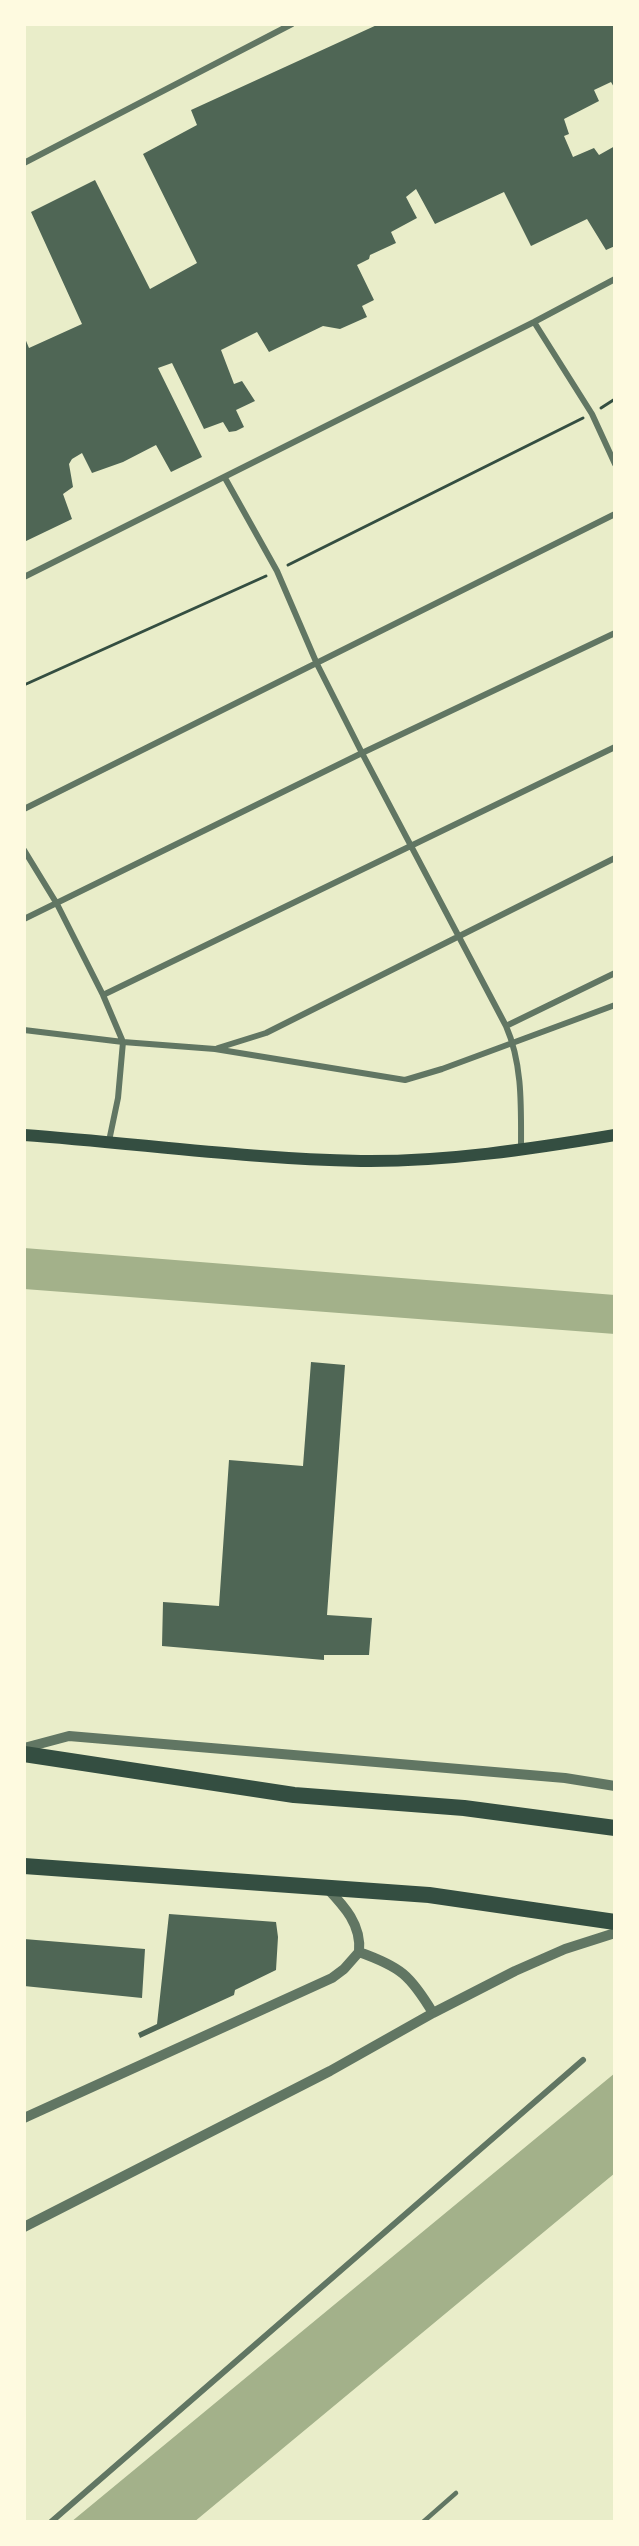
<!DOCTYPE html>
<style>
body{margin:0}
#map{position:relative;width:639px;height:2546px;overflow:hidden;background:#e9edc9;font-family:"Sofia Sans Condensed",sans-serif}
canvas{display:block}
.frame{position:absolute;inset:0;border:26px solid #fefae0;pointer-events:none}
</style>
<div id="map">
<canvas width="639" height="2546"></canvas>
<div class="frame"></div>
</div>
<script>
const ctx = document.querySelector('canvas').getContext('2d');
ctx.lineJoin = 'round';
function fillPath(path, color) { ctx.fillStyle = color; ctx.fill(path, 'evenodd'); }
function strokePath(path, color, width, dash) { ctx.strokeStyle = color; ctx.lineWidth = width; ctx.lineCap = dash ? 'butt' : 'round'; ctx.setLineDash(dash || []); ctx.stroke(path); }
fillPath(new Path2D(`
 M 24,1248 L 615,1295 L 615,1334 L 24,1289 Z
 M 615,2073 L 615,2173 L 194,2522 L 71,2522 Z`), '#a3b18a');
fillPath(new Path2D(`
 M 379,24 L 615,24 L 615,89 L 611,82 L 594,90 L 599,101 L 564,119 L 569,134 L 564,136 L 573,157 L 594,148 L 599,155 L 615,146 L 615,246 L 606,250 L 587,219 L 531,246 L 504,192 L 435,224 L 416,189 L 406,197 L 417,218 L 391,232 L 396,243 L 370,255 L 369,259 L 357,265 L 374,300 L 362,306 L 367,317 L 340,329 L 323,326 L 269,352 L 257,332 L 221,350 L 234,384 L 242,381 L 255,401 L 236,410 L 244,427 L 236,431 L 229,432 L 223,422 L 204,429 L 172,363 L 158,368 L 202,457 L 171,472 L 156,445 L 123,462 L 92,473 L 82,453 L 72,459 L 69,464 L 73,487 L 63,494 L 72,519 L 24,542 L 24,336 L 29,348 L 82,324 L 31,212 L 95,180 L 150,289 L 197,263 L 143,154 L 197,125 L 191,110 Z
 M 311,1362 L 345,1365 L 327,1615 L 372,1618 L 369,1655 L 324,1655 L 324,1660 L 162,1646 L 163,1602 L 219,1606 L 229,1460 L 303,1466 Z
 M 169,1914 L 276,1922 L 278,1937 L 276,1970 L 235,1990 L 234,1995 L 140,2038 L 138,2033 L 157,2024 Z
 M 24,1939 L 145,1949 L 142,1998 L 24,1986 Z`), '#4f6655');
strokePath(new Path2D(`
 M 601,408 L 615,399
 M 288,565 L 583,418
 M 24,685 L 266,576`), '#344e41', 3);
strokePath(new Path2D(`
 M 423,2522 L 456,2493`), '#617663', 4.5);
strokePath(new Path2D(`
 M 24,163 L 292,24
 M 534,322 L 592,414 L 615,464
 M 225,478 L 277,571 L 317,664 L 362,753 L 506,1026 C 523,1065 521,1108 521,1151
 M 24,577 L 534,322 L 615,279
 M 24,809 L 615,514
 M 24,850 L 57,904 L 103,995 L 123,1042 L 118,1098 L 109,1141
 M 24,919 L 362,753 L 615,633
 M 103,995 L 615,747
 M 506,1026 L 615,973
 M 24,1030 L 123,1042 L 215,1049 L 405,1080 L 442,1069 L 615,1005
 M 218,1048 L 266,1033 L 615,858
 M 51,2522 L 583,2060`), '#617663', 6);
strokePath(new Path2D(`
 M 24,1748 L 69,1736 L 565,1778 L 615,1786
 M 359,1952 C 401,1967 410,1975 433,2013
 M 24,2118 L 332,1978 L 344,1969 L 359,1952 C 362,1924 343,1905 325,1886
 M 24,2227 L 330,2071 L 433,2013 L 515,1971 L 565,1949 L 615,1933`), '#617663', 10);
strokePath(new Path2D(`
 M 24,1135 C 136,1143 248,1159 361,1161 C 446,1162 531,1149 615,1135`), '#344e41', 12);
strokePath(new Path2D(`
 M 24,1754 L 294,1795 L 464,1808 L 615,1828
 M 24,1866 L 429,1895 L 615,1922`), '#344e41', 16);
</script>
